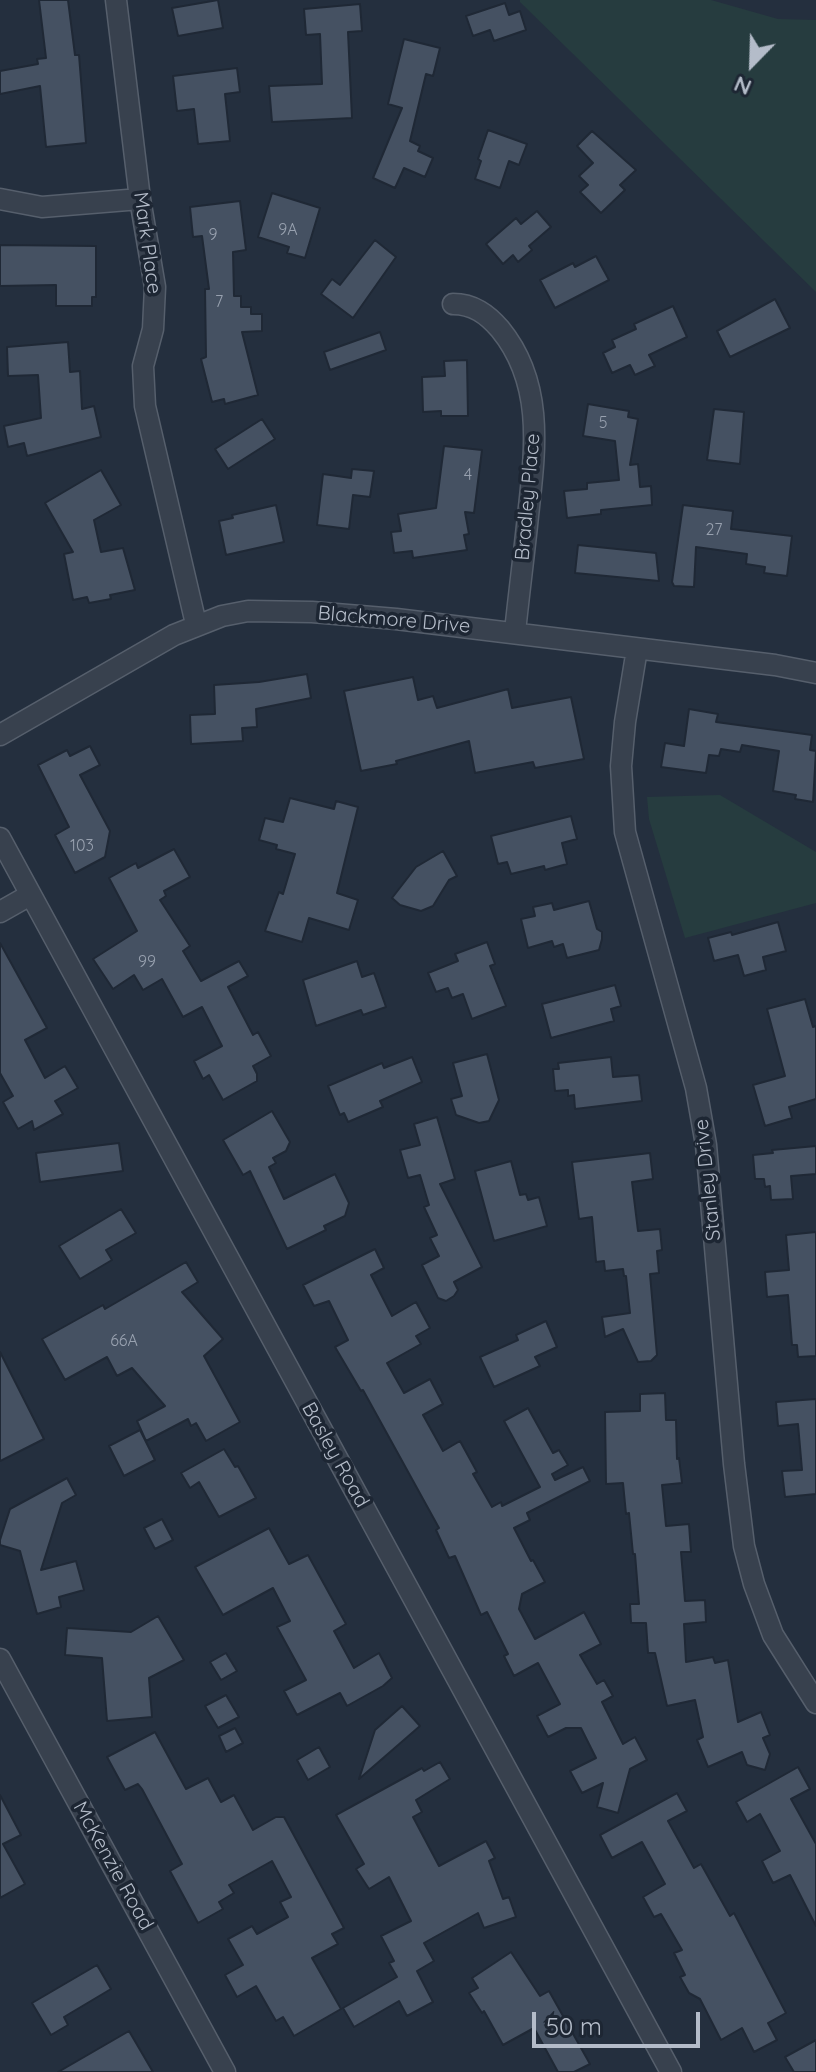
<!DOCTYPE html>
<style>
body{margin:0}
#map{position:relative;width:816px;height:2072px;overflow:hidden;background:#242f3e;font-family:Quicksand,sans-serif}
canvas{display:block}
.north{position:absolute;left:712px;top:24px;width:80px;height:80px;-webkit-text-stroke:6px #1d2633;paint-order:stroke;rotate:203deg;font-size:22px;font-weight:700;line-height:32px;text-align:center;color:#b4bcc9}
.north::after{content:'';display:block;margin:auto;width:28px;height:36px;background:#b4bcc9;clip-path:polygon(50% 0,100% 100%,50% 72%,0 100%)}
.scale{position:absolute;left:532px;top:2012px;width:168px;height:36px;box-sizing:border-box;border:4px solid #b4bcc9;border-top:0;padding-left:10px;font-size:24px;line-height:28px;white-space:nowrap;color:#b4bcc9;-webkit-text-stroke:6px #1d2633;paint-order:stroke}
</style>
<div id="map">
<canvas width="816" height="2072"></canvas>
<div class="north">N</div>
<div class="scale">50 m</div>
</div>
<script>
const ctx = document.querySelector('canvas').getContext('2d');
ctx.lineJoin = 'round';
function fillPath(path, color) { ctx.fillStyle = color; ctx.fill(path, 'evenodd'); }
function strokePath(path, color, width, dash) { ctx.strokeStyle = color; ctx.lineWidth = width; ctx.lineCap = dash ? 'butt' : 'round'; ctx.setLineDash(dash || []); ctx.stroke(path); }
function write(font, color, halo, rows, align = 'center') {
  ctx.font = font + ' Quicksand,sans-serif'; ctx.lineWidth = 7; ctx.setLineDash([]); ctx.textBaseline = 'middle'; ctx.strokeStyle = halo; ctx.fillStyle = color; for (const [text, x, y, turn = 0] of rows) {
    ctx.save(); ctx.translate(x, y); ctx.rotate((+turn || 0) * Math.PI / 180); ctx.textAlign = isNaN(turn) ? turn : align; if (halo) ctx.strokeText(text, 0, 0); ctx.fillText(text, 0, 0); ctx.restore();
  }
}
fillPath(new Path2D(`
 M 520,0 L 711,0 L 778,19 L 816,20 L 816,292 L 520,2 Z
 M 720,795 L 816,852 L 816,903 L 685,938 L 649,819 L 647,797 Z`), '#263c3f');
const building = new Path2D(`
 M 39,0 L 68,0 L 75,55 L 79,55 L 86,143 L 46,147 L 40,86 L 0,94 L 0,71 L 38,64 L 37,59 L 46,58 Z
 M 218,0 L 223,28 L 178,36 L 172,8 Z
 M 505,3 L 509,15 L 520,11 L 526,30 L 494,41 L 490,30 L 473,36 L 466,16 Z
 M 360,4 L 362,31 L 348,32 L 352,118 L 272,122 L 269,86 L 322,84 L 320,34 L 306,35 L 304,9 Z
 M 404,39 L 440,48 L 433,76 L 426,74 L 410,141 L 420,146 L 418,151 L 433,158 L 425,177 L 404,168 L 395,188 L 373,178 L 402,108 L 388,104 Z
 M 237,68 L 240,92 L 225,94 L 230,141 L 198,144 L 194,109 L 177,111 L 173,76 Z
 M 488,130 L 527,144 L 519,165 L 509,161 L 500,188 L 475,179 L 481,161 L 478,159 Z
 M 592,131 L 636,170 L 620,185 L 625,190 L 601,213 L 580,192 L 588,185 L 579,176 L 593,163 L 577,146 Z
 M 272,193 L 320,208 L 305,258 L 287,253 L 289,247 L 258,237 Z
 M 240,201 L 246,250 L 233,252 L 234,296 L 241,296 L 241,307 L 251,307 L 251,314 L 262,314 L 262,331 L 242,332 L 258,395 L 225,404 L 224,399 L 212,402 L 201,359 L 206,357 L 205,289 L 209,289 L 202,236 L 193,237 L 190,207 Z
 M 537,211 L 551,227 L 529,246 L 532,250 L 518,262 L 513,255 L 503,264 L 486,244 L 516,218 L 521,224 Z
 M 375,240 L 396,257 L 353,318 L 321,294 L 332,279 L 340,285 Z
 M 0,245 L 96,246 L 96,297 L 92,297 L 92,306 L 56,306 L 56,285 L 0,286 Z
 M 596,256 L 609,280 L 555,308 L 540,280 L 573,263 L 575,267 Z
 M 775,299 L 790,328 L 730,357 L 717,331 Z
 M 673,306 L 687,337 L 649,355 L 655,366 L 635,375 L 630,365 L 612,373 L 603,353 L 615,347 L 612,340 L 636,329 L 634,324 Z
 M 380,332 L 386,350 L 330,370 L 324,352 Z
 M 68,342 L 70,372 L 80,371 L 82,409 L 94,406 L 101,437 L 27,456 L 24,443 L 8,447 L 4,426 L 41,418 L 38,375 L 8,376 L 7,347 Z
 M 467,360 L 468,416 L 441,416 L 441,411 L 423,412 L 422,377 L 445,376 L 444,361 Z
 M 588,404 L 629,411 L 628,417 L 638,419 L 630,465 L 638,464 L 640,487 L 651,486 L 652,505 L 601,510 L 601,514 L 567,518 L 564,491 L 587,489 L 587,483 L 619,480 L 615,441 L 583,436 Z
 M 714,409 L 744,412 L 740,464 L 707,460 Z
 M 262,419 L 275,439 L 228,469 L 215,449 Z
 M 444,446 L 482,450 L 474,513 L 465,512 L 469,534 L 464,535 L 467,550 L 413,558 L 412,551 L 394,553 L 391,532 L 401,531 L 398,514 L 436,508 Z
 M 352,469 L 374,471 L 370,497 L 353,495 L 349,529 L 317,525 L 323,474 L 351,478 Z
 M 101,470 L 121,505 L 94,520 L 101,552 L 123,548 L 135,590 L 110,595 L 111,599 L 89,603 L 87,597 L 73,600 L 64,554 L 73,552 L 45,503 Z
 M 276,505 L 284,542 L 226,555 L 219,521 L 233,518 L 232,515 Z
 M 683,505 L 733,511 L 731,529 L 792,536 L 787,576 L 764,573 L 765,567 L 746,564 L 747,554 L 696,547 L 694,587 L 674,586 L 672,582 Z
 M 578,545 L 656,553 L 659,581 L 575,573 Z
 M 307,674 L 311,698 L 256,709 L 257,727 L 242,728 L 243,741 L 191,744 L 190,715 L 215,714 L 214,685 L 259,682 Z
 M 413,677 L 418,700 L 433,696 L 437,708 L 508,689 L 512,708 L 571,697 L 584,759 L 535,768 L 533,762 L 475,773 L 469,741 L 396,761 L 397,764 L 361,771 L 344,691 Z
 M 689,709 L 718,714 L 716,722 L 812,735 L 810,750 L 816,751 L 813,802 L 795,799 L 796,795 L 773,791 L 779,751 L 742,745 L 740,752 L 721,749 L 719,756 L 709,755 L 706,773 L 661,767 L 665,743 L 684,746 Z
 M 90,746 L 100,765 L 80,775 L 110,831 L 105,857 L 75,873 L 55,835 L 69,827 L 38,765 L 67,750 L 70,756 Z
 M 290,798 L 334,809 L 336,801 L 358,807 L 337,893 L 358,900 L 349,930 L 309,918 L 302,942 L 265,931 L 279,892 L 283,894 L 295,854 L 276,849 L 277,845 L 259,840 L 265,818 L 283,822 Z
 M 571,816 L 577,839 L 562,843 L 567,864 L 545,870 L 544,866 L 511,874 L 507,862 L 498,864 L 491,836 Z
 M 174,849 L 190,877 L 164,891 L 166,896 L 160,900 L 190,946 L 183,951 L 201,981 L 239,961 L 248,976 L 228,987 L 253,1035 L 258,1032 L 271,1056 L 253,1066 L 257,1074 L 257,1081 L 223,1100 L 209,1075 L 203,1079 L 194,1061 L 222,1046 L 202,1007 L 183,1017 L 162,979 L 143,990 L 134,975 L 113,989 L 93,959 L 137,931 L 109,878 L 136,863 L 138,868 Z
 M 443,851 L 457,876 L 449,880 L 433,906 L 421,911 L 400,905 L 392,898 L 416,867 Z
 M 589,901 L 597,929 L 602,932 L 602,939 L 599,950 L 567,958 L 563,944 L 554,947 L 552,941 L 528,948 L 521,919 L 535,916 L 533,907 L 552,903 L 554,910 Z
 M 778,922 L 786,951 L 763,957 L 766,970 L 744,976 L 738,955 L 714,961 L 708,938 L 731,932 L 732,935 Z
 M 487,942 L 495,964 L 490,966 L 506,1006 L 472,1019 L 463,994 L 452,998 L 448,988 L 436,992 L 428,973 L 458,961 L 455,954 Z
 M 0,943 L 47,1028 L 25,1040 L 45,1078 L 65,1066 L 78,1088 L 55,1101 L 63,1114 L 34,1130 L 32,1121 L 18,1129 L 3,1102 L 13,1096 L 0,1073 Z
 M 357,961 L 362,977 L 374,973 L 386,1007 L 363,1015 L 361,1010 L 316,1026 L 303,980 Z
 M 615,985 L 621,1006 L 611,1009 L 614,1021 L 551,1038 L 542,1004 Z
 M 805,999 L 813,1027 L 816,1026 L 816,1099 L 789,1107 L 792,1118 L 765,1126 L 753,1085 L 785,1076 L 767,1009 Z
 M 487,1054 L 499,1100 L 489,1121 L 479,1123 L 456,1115 L 451,1099 L 462,1096 L 453,1063 Z
 M 412,1057 L 422,1082 L 380,1101 L 383,1107 L 348,1122 L 344,1113 L 340,1115 L 328,1086 L 382,1063 L 384,1068 Z
 M 611,1057 L 613,1077 L 639,1075 L 642,1101 L 575,1109 L 574,1095 L 568,1096 L 568,1090 L 555,1091 L 553,1069 L 559,1069 L 558,1063 Z
 M 272,1111 L 290,1142 L 286,1151 L 273,1158 L 276,1163 L 269,1167 L 284,1199 L 335,1174 L 349,1203 L 345,1216 L 324,1226 L 326,1230 L 287,1249 L 250,1171 L 243,1175 L 223,1140 Z
 M 437,1117 L 455,1179 L 440,1184 L 482,1267 L 454,1282 L 458,1290 L 454,1296 L 446,1301 L 438,1298 L 422,1265 L 439,1256 L 430,1238 L 437,1235 L 424,1207 L 429,1205 L 420,1175 L 408,1178 L 400,1150 L 420,1145 L 414,1124 Z
 M 119,1143 L 123,1171 L 40,1182 L 36,1153 Z
 M 816,1146 L 816,1174 L 791,1176 L 793,1199 L 771,1200 L 770,1186 L 765,1187 L 764,1179 L 755,1179 L 753,1155 L 773,1153 L 772,1150 Z
 M 650,1153 L 653,1179 L 632,1182 L 638,1231 L 660,1229 L 662,1250 L 657,1251 L 659,1273 L 650,1274 L 657,1355 L 651,1361 L 638,1362 L 623,1329 L 605,1337 L 602,1317 L 630,1313 L 626,1276 L 624,1276 L 623,1269 L 605,1271 L 604,1261 L 596,1262 L 592,1217 L 579,1219 L 572,1162 Z
 M 511,1161 L 520,1195 L 526,1194 L 528,1200 L 539,1197 L 547,1226 L 494,1241 L 475,1171 Z
 M 121,1209 L 136,1233 L 106,1250 L 112,1260 L 80,1279 L 59,1246 Z
 M 816,1232 L 816,1356 L 798,1357 L 797,1345 L 792,1345 L 788,1295 L 767,1297 L 765,1272 L 789,1270 L 786,1235 Z
 M 375,1249 L 384,1268 L 371,1275 L 392,1316 L 416,1302 L 430,1328 L 416,1336 L 421,1344 L 387,1363 L 404,1393 L 430,1379 L 443,1404 L 423,1415 L 443,1451 L 460,1441 L 477,1472 L 473,1474 L 492,1507 L 501,1502 L 502,1506 L 540,1487 L 504,1421 L 528,1408 L 553,1453 L 559,1450 L 568,1465 L 552,1474 L 555,1480 L 583,1467 L 590,1481 L 527,1513 L 530,1520 L 514,1528 L 531,1561 L 533,1560 L 545,1582 L 522,1594 L 519,1609 L 535,1639 L 584,1612 L 601,1644 L 580,1655 L 597,1684 L 604,1680 L 613,1696 L 602,1702 L 623,1744 L 635,1737 L 647,1760 L 630,1769 L 618,1813 L 597,1807 L 603,1783 L 582,1793 L 570,1771 L 596,1758 L 581,1728 L 566,1728 L 548,1737 L 537,1716 L 560,1704 L 538,1663 L 514,1676 L 504,1656 L 508,1654 L 487,1612 L 481,1615 L 455,1556 L 449,1558 L 436,1530 L 439,1528 L 363,1390 L 361,1391 L 335,1347 L 348,1340 L 329,1301 L 314,1306 L 303,1285 Z
 M 186,1262 L 198,1282 L 182,1292 L 223,1339 L 204,1356 L 240,1422 L 206,1441 L 196,1423 L 191,1426 L 188,1419 L 146,1441 L 137,1421 L 165,1406 L 132,1368 L 117,1376 L 107,1357 L 65,1380 L 42,1339 L 103,1305 L 105,1309 Z
 M 546,1321 L 557,1347 L 535,1357 L 540,1366 L 494,1387 L 480,1357 L 518,1340 L 516,1335 Z
 M 0,1352 L 44,1439 L 0,1461 Z
 M 665,1393 L 666,1420 L 676,1420 L 677,1459 L 679,1458 L 682,1483 L 662,1485 L 666,1526 L 689,1524 L 691,1552 L 681,1552 L 685,1601 L 705,1600 L 706,1622 L 684,1624 L 686,1662 L 713,1657 L 715,1663 L 728,1660 L 738,1722 L 761,1712 L 770,1735 L 763,1738 L 770,1754 L 765,1770 L 747,1765 L 742,1752 L 708,1767 L 697,1740 L 703,1737 L 695,1700 L 667,1706 L 655,1653 L 648,1653 L 646,1623 L 631,1623 L 630,1604 L 639,1604 L 635,1554 L 633,1554 L 629,1513 L 626,1514 L 623,1483 L 606,1484 L 605,1412 L 640,1411 L 640,1394 Z
 M 816,1399 L 816,1494 L 785,1497 L 782,1471 L 802,1470 L 798,1424 L 778,1426 L 776,1402 Z
 M 140,1430 L 155,1460 L 124,1476 L 109,1446 Z
 M 224,1449 L 235,1467 L 238,1466 L 256,1498 L 219,1517 L 199,1482 L 190,1488 L 181,1473 Z
 M 67,1478 L 76,1495 L 62,1503 L 41,1570 L 76,1561 L 84,1590 L 59,1597 L 61,1607 L 37,1614 L 20,1551 L 0,1545 L 0,1540 L 10,1509 Z
 M 162,1519 L 173,1540 L 155,1549 L 144,1528 Z
 M 269,1528 L 289,1564 L 308,1555 L 346,1624 L 334,1631 L 354,1668 L 379,1653 L 392,1678 L 383,1686 L 347,1706 L 340,1693 L 297,1715 L 284,1691 L 306,1680 L 277,1627 L 290,1621 L 273,1588 L 223,1615 L 195,1567 Z
 M 158,1616 L 184,1660 L 149,1678 L 152,1717 L 107,1721 L 102,1658 L 65,1655 L 67,1628 L 131,1632 Z
 M 226,1653 L 237,1671 L 221,1680 L 210,1662 Z
 M 226,1695 L 239,1717 L 218,1728 L 205,1706 Z
 M 402,1706 L 420,1726 L 359,1779 L 375,1730 Z
 M 235,1728 L 243,1743 L 226,1752 L 219,1736 Z
 M 155,1732 L 186,1789 L 208,1778 L 221,1802 L 234,1795 L 253,1830 L 276,1817 L 284,1817 L 344,1928 L 332,1934 L 338,1944 L 312,1958 L 341,2009 L 294,2036 L 283,2017 L 276,2021 L 256,1986 L 237,1997 L 225,1975 L 243,1965 L 228,1939 L 252,1926 L 257,1934 L 288,1917 L 280,1902 L 291,1897 L 272,1861 L 229,1885 L 234,1893 L 219,1902 L 223,1909 L 198,1923 L 170,1871 L 182,1864 L 142,1789 L 138,1784 L 125,1790 L 107,1757 Z
 M 319,1747 L 330,1767 L 308,1780 L 297,1760 Z
 M 440,1762 L 450,1779 L 416,1800 L 422,1812 L 413,1817 L 439,1866 L 486,1841 L 495,1858 L 489,1861 L 503,1899 L 509,1897 L 516,1917 L 484,1928 L 478,1913 L 424,1943 L 434,1961 L 417,1971 L 433,2002 L 407,2016 L 399,2001 L 354,2027 L 343,2008 L 397,1977 L 389,1963 L 394,1961 L 381,1936 L 411,1921 L 389,1877 L 369,1889 L 356,1869 L 364,1864 L 336,1815 L 422,1768 L 424,1771 Z
 M 798,1767 L 810,1789 L 791,1799 L 816,1844 L 816,1926 L 790,1875 L 773,1883 L 762,1861 L 780,1851 L 760,1814 L 747,1822 L 736,1802 Z
 M 677,1793 L 687,1811 L 668,1821 L 694,1868 L 701,1864 L 730,1916 L 734,1913 L 786,2013 L 768,2023 L 777,2040 L 754,2052 L 742,2028 L 721,2040 L 700,1999 L 689,1993 L 680,1977 L 685,1975 L 674,1953 L 682,1950 L 661,1914 L 654,1917 L 643,1897 L 665,1884 L 642,1842 L 612,1858 L 600,1835 Z
 M 0,1795 L 21,1835 L 3,1844 L 25,1884 L 0,1898 Z
 M 511,1952 L 540,1996 L 549,1991 L 590,2064 L 574,2072 L 558,2072 L 534,2028 L 503,2045 L 484,2011 L 482,2013 L 469,1993 L 478,1988 L 472,1978 Z
 M 97,1965 L 111,1989 L 64,2017 L 68,2025 L 51,2035 L 32,2003 Z
 M 129,2031 L 153,2072 L 58,2072 Z
 M 816,2040 L 816,2072 L 794,2072 L 785,2057 Z`);
fillPath(building, '#455162');
strokePath(building, '#1f2835', 2);
const minor = new Path2D(`
 M 116,0 L 140,199 L 155,287 L 153,329 L 143,366 L 145,406 L 196,624
 M 0,199 L 42,207 L 140,199
 M 453,304 C 473,304 487,314 500,329 C 545,384 535,451 528,516 C 524,555 519,593 515,632
 M 637,649 L 625,722 L 621,766 L 625,832 L 696,1088 L 706,1145 L 734,1464 L 744,1546 L 754,1584 L 773,1635 L 816,1703
 M 0,735 L 174,635 L 222,616 L 248,611 L 312,612 L 396,619 L 775,665 L 816,673
 M 0,838 L 671,2072
 M 0,912 L 30,895
 M 0,1659 L 225,2072`);
strokePath(minor, '#565f6c', 23);
strokePath(minor, '#38414e', 20);
write('16px', '#98a1af', null, [
 ["9A",288,230],
 ["9",213,235],
 ["7",219,302],
 ["5",603,423],
 ["4",468,475],
 ["27",714,530],
 ["103",82,846],
 ["99",147,962],
 ["66A",124,1341]
]);
write('20px', '#b4bcc9', '#1d2633', [
 ["Mark Place",147,243,82],
 ["Bradley Place",528,497,-85],
 ["Blackmore Drive",394,620,5],
 ["Stanley Drive",708,1180,-96],
 ["Basley Road",335,1455,61],
 ["McKenzie Road",113,1866,61]
]);
</script>
